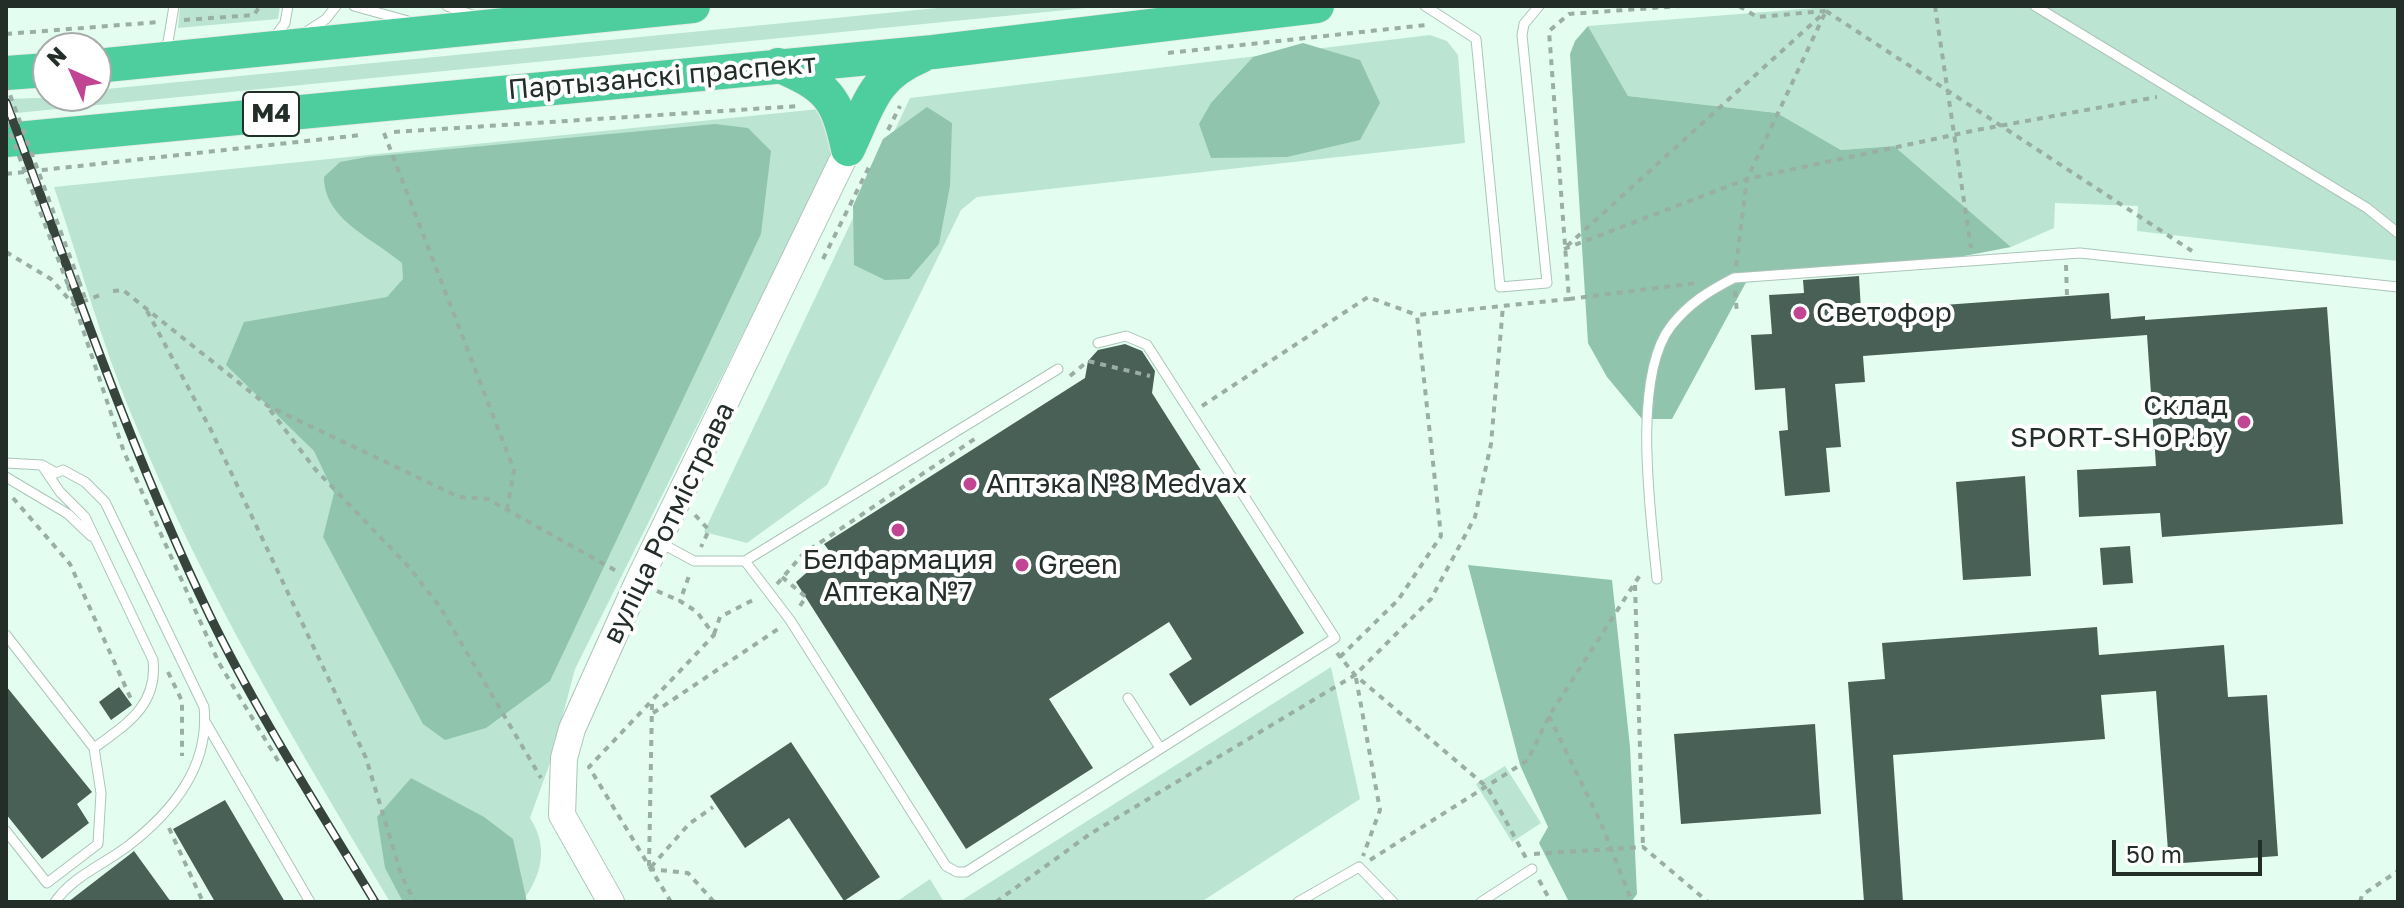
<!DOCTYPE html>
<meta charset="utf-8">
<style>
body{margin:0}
#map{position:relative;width:2404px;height:908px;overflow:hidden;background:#e3fef1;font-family:"Golos Text",sans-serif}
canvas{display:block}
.frame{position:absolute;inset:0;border:8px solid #242e29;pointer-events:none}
.north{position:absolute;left:32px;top:32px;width:80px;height:80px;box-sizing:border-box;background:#fff;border:2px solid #a7aba9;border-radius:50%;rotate:315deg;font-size:22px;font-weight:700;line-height:32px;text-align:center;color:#242e29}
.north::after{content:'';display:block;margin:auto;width:28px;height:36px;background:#c24594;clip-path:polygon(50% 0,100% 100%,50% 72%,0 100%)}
.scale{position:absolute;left:2112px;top:840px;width:150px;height:36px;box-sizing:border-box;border:4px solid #242e29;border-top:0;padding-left:10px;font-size:24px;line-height:28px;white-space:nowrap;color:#242e29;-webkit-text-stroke:6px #fff;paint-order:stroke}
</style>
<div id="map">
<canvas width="2404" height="908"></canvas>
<div class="frame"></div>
<div class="north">N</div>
<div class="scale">50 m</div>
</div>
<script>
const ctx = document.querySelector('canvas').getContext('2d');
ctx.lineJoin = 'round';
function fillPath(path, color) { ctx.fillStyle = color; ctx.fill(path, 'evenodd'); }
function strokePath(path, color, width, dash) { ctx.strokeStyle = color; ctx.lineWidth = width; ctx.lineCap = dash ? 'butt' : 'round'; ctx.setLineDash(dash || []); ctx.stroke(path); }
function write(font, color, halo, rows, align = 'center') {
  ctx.font = font + ' "Golos Text",sans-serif'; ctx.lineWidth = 8; ctx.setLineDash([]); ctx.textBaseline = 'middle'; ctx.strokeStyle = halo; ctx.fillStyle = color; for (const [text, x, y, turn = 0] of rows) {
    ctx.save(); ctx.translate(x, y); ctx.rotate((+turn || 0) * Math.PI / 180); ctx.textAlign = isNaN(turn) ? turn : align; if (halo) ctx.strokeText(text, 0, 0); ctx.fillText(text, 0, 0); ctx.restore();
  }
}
fillPath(new Path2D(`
 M 180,6 L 280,6 L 278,19 L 178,28 Z
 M 958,6 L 1107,6 L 6,114 L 6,99 L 96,96 L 96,90 Z
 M 1840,6 L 2398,6 L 2398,261 L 2137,231 L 2138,206 L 2055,203 L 2054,228 L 2011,247 L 1894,146 L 1841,150 L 1777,113 L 1628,96 L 1588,26 Z
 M 1430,35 L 1447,41 L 1458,55 L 1465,143 L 977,197 L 961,210 L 827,485 L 747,543 L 704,532 L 910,98 Z
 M 829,108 L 833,154 L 575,669 L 551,760 L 530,818 C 549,847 542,875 522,902 L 390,902 C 296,744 201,586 132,416 C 101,342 80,263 54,187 Z
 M 1331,667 L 1360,799 L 1201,902 L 959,902 Z
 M 1505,766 L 1541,823 L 1512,842 L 1476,784 Z
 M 930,879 L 944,902 L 896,902 Z`), '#bbe5d2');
fillPath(new Path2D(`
 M 1588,26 L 1628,96 L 1777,113 L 1841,150 L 1894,146 L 2011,247 L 1917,265 L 1750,275 L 1672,419 L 1642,419 L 1607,377 L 1588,343 L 1570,54 L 1575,41 Z
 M 1303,43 L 1360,60 L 1380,103 L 1360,140 L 1287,157 L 1211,158 L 1199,124 L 1211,103 L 1253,57 Z
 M 927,107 L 952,123 L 950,186 L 939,244 L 909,279 L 885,280 L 854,265 L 853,206 L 883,139 Z
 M 715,124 L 748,128 L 771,151 L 761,234 L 550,681 L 486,728 L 445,740 L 423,724 L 323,537 L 334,493 L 314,451 L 226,365 L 244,322 L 387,297 L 403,279 L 402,263 C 373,238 324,220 324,177 L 340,162 L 367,157 Z
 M 1468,565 L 1612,580 L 1630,747 L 1637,894 L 1631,902 L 1569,902 L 1539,843 L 1548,827 L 1520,765 Z
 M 411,778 L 484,817 L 513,839 L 527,902 L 403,902 L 385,868 L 377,817 Z`), '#90c4ad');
fillPath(new Path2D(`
 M 1859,276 L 1861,311 L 2109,293 L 2111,319 L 2145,316 L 2145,320 L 2327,307 L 2343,524 L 2162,537 L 2160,513 L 2079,517 L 2077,470 L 2156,466 L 2147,335 L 1863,356 L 1865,382 L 1835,384 L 1841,447 L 1826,448 L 1830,492 L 1785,496 L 1779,431 L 1788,430 L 1785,388 L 1755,390 L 1751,335 L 1772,334 L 1769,295 L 1804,293 L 1803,280 Z
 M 1125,344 L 1142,351 L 1155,371 L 1152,393 L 1304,633 L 1190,706 L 1169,674 L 1192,659 L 1169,622 L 1049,699 L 1093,768 L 966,849 L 796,582 L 830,552 L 824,544 L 1085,378 L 1088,361 L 1098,350 Z
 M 2025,476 L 2031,576 L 1963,580 L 1956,482 Z
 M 2130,546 L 2133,583 L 2103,585 L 2100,548 Z
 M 2097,627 L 2099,655 L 2224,645 L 2228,697 L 2267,695 L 2278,856 L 2169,864 L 2156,691 L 2101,695 L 2105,739 L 1893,755 L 1903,902 L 1864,902 L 1848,682 L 1885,679 L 1882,643 Z
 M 6,686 L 92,792 L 77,804 L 89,823 L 42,859 L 6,814 Z
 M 119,687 L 132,705 L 111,720 L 99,702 Z
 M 1815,724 L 1821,814 L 1681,824 L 1674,734 Z
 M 791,742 L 880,877 L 844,901 L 789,818 L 745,848 L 710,796 Z
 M 225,800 L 285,902 L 215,902 L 173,829 Z
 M 134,851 L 171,902 L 68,902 L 129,855 Z`), '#496056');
const lane = new Path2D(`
 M 354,6 L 408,21
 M 447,6 L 475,16
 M 1425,6 L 1476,39 L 1500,287 L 1547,283 L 1522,35 L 1524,24 L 1539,6
 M 2035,6 L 2367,208 L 2398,233
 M 306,32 L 326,19 L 336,6
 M 274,38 L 285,23 L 288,6
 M 166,54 L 174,6
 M 6,463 L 42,465 L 56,473 L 63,470 L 85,482 L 105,502 L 204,707 C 210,767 172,812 128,846 C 103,865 73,876 55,902
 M 6,477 L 68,514 L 91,536
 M 659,542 L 694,561 L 745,561 L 1058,369
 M 745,561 L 790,620 L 946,866 L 957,872 L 966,872 L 1335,638 L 1147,345 L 1126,336 L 1098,343
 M 1657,579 C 1651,514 1631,378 1671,326 C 1689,303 1709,291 1734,278 L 2080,253 L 2398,287
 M 6,635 L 94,748 C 127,724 158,705 153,660 L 85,517 L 60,492 L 43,467
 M 1128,698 L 1160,748
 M 206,723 L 310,902
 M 6,831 L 47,883 L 98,844 L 101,793 L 94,748
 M 1298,902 L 1359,867 L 1393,902
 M 1481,902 L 1532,869`);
const secondary = new Path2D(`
 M 611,902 L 562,815 L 564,758 L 572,729 L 638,582 L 848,149`);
const highway = new Path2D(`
 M 778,65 C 827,86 837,97 848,149
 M 96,66 L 693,6
 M 6,73 L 48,70
 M 6,140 L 933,52 L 1317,6
 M 848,149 C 869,105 873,76 921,56`);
strokePath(lane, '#abc5b9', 11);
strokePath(secondary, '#abc5b9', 28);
strokePath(highway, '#e9eaea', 36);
strokePath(new Path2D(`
 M 1739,6 L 1757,17 L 1826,11 L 1826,6
 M 1935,6 L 1971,248
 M 1826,11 L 2192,251
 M 184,20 L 254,15 L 260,6
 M 6,34 L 159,22
 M 1168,53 L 1426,25
 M 888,130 L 900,106
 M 394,132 L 800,106
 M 384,133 L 514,470 L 507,510
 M 6,174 L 361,135
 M 1567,246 L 1826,11
 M 1564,249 L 1747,179 L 1977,130 L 2157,97
 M 6,252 L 51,279 L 74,305 L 103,294
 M 823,259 L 869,167
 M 2066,265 L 2067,296
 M 1736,266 L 1747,179 L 1825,13
 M 79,281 L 86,301
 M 68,285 L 124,452 L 219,663 L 280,764
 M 113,291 L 123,290 L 268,406 L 459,497 L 488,499 L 620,573
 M 1735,291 L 1737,313
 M 1569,299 L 1697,283
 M 147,311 L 211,430 L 366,758 L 402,877 L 415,902
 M 1070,376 L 1088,361 L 1150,376
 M 1202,406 L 1368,297 L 1417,315
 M 270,410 L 315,469 L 409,567 L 440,607 L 541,778
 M 13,498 L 70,564 L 131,699
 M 695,515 L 709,530 L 701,547
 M 782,577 L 806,597 L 798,609
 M 777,584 L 803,554 L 979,436
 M 1635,585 L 1643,847
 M 657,591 L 680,601
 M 714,634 L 720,617 L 757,598
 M 1337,653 L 1355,675 L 1488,788 L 1526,858
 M 1340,657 L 1398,600 L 1441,536 L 1417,315 L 1569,299 L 1549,31 L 1569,14 L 1681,6
 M 168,672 L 182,701 L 182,756
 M 1356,678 L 1380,810 L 1363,856
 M 653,713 L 781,627
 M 1549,716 L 1601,823 L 1632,902
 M 169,828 L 203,902
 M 1534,854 L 1643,847 L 1708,902
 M 1370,860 L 1528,760 L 1549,716 L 1642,572
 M 649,866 L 652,704
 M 651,867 L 689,824 L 713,807
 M 649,869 L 688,873 L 714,902
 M 1539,880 L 1551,902
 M 671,902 L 589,767 L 714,635 L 697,612 L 680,601 L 690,573
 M 996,902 L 1090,834 L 1355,675 L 1431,599 L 1475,517 L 1491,444 L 1503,306
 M 2360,902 L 2362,895 L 2398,871`), '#99aea4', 4, [6, 6]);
strokePath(lane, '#fff', 9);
strokePath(secondary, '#fff', 26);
strokePath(highway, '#4ece9f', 34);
const rail = new Path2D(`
 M 6,102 C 71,274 129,448 209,614 C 257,713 318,807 375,902`);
strokePath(rail, '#37433d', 9);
strokePath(rail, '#fff', 6, [18]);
strokePath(new Path2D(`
 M 6,84 L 79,281
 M 6,122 L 68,285`), '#99aea4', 4, [6, 6]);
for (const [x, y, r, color] of [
 [1800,313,8,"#c24594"],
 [2244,422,8,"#c24594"],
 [970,484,8,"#c24594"],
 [898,530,8,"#c24594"],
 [1022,565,8,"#c24594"]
]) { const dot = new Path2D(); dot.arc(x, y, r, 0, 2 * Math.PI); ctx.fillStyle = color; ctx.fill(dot); strokePath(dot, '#fff', 3); }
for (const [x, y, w] of [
 [271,114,56]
]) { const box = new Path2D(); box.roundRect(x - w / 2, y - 22, w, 44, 6); ctx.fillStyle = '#fff'; ctx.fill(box); strokePath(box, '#242e29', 2); }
write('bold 26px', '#242e29', null, [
 ["М4",271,114]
]);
write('28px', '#242e29', '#fff', [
 ["Партызанскі праспект",662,77,-5],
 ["вуліца Ротмістрава",669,523,-64]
]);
write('28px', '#242e29', '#fff', [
 ["Светофор",1816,313],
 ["Склад",2228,406,"right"],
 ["SPORT-SHOP.by",2228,438,"right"],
 ["Аптэка №8 Medvax",986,484],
 ["Белфармация",898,560,"center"],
 ["Аптека №7",898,592,"center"],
 ["Green",1038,565]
], 'left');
</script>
